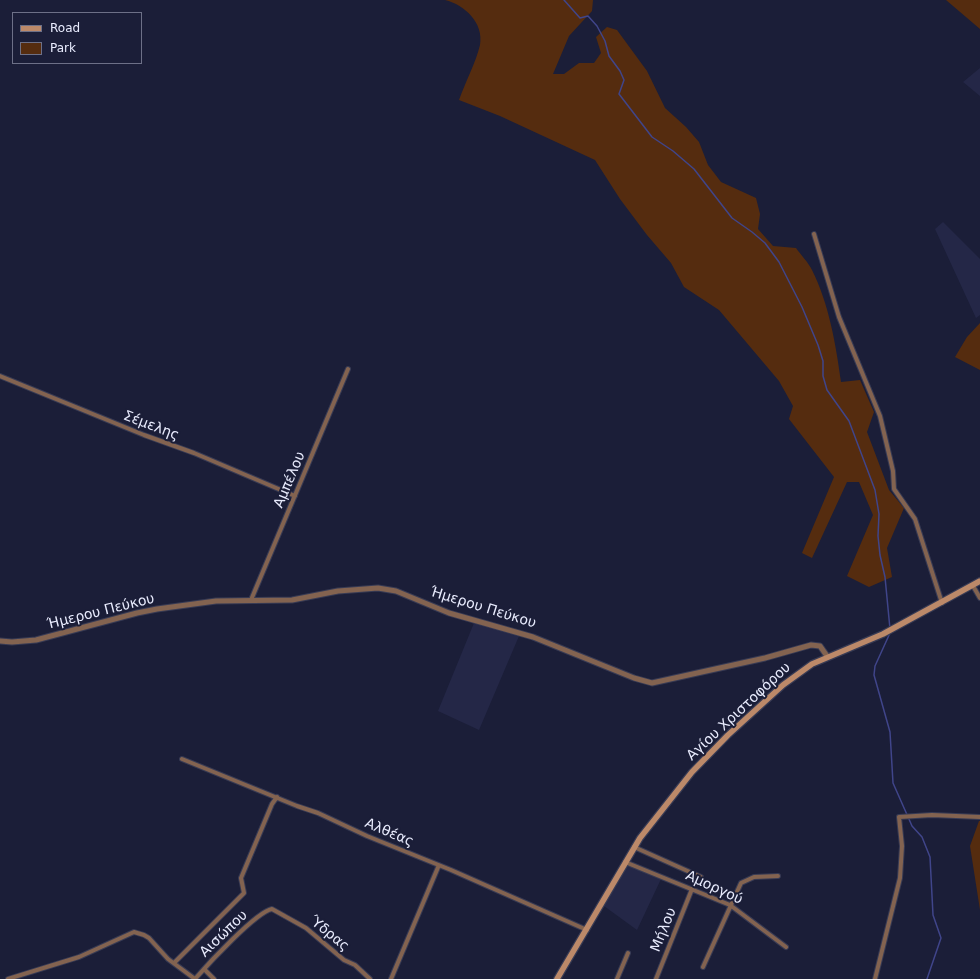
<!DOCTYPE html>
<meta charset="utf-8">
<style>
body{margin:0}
#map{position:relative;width:980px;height:979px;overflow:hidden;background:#1b1e38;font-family:"DejaVu Sans",sans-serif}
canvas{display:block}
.legend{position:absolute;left:12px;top:12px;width:130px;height:52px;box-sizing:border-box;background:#1b1e38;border:1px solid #6d7087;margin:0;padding:5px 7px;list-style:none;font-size:12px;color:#e8ebfd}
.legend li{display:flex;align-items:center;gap:8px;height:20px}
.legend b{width:20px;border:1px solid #6d7087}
</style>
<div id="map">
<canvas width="980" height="979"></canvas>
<ul class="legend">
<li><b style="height:5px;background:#bc8969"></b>Road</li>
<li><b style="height:11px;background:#552c0f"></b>Park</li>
</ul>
</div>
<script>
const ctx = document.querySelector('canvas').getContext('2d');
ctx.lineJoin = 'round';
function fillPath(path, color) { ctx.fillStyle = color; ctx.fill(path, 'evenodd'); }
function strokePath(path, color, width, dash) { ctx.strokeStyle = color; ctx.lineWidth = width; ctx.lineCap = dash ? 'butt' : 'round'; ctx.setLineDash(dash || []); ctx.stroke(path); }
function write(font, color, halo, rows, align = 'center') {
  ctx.font = font + ' "DejaVu Sans",sans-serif'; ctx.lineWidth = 4; ctx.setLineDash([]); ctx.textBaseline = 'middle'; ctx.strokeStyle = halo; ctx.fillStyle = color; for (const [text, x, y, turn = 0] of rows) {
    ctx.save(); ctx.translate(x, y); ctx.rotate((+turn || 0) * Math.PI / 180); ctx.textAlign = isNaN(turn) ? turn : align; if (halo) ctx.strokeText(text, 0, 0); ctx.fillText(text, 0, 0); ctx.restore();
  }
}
fillPath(new Path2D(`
 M 980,68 L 980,96 L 963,82 Z
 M 943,222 L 980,259 L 980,315 L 976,318 L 935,229 Z
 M 474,623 L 519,636 L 479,730 L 438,711 Z
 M 628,865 L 661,879 L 637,930 L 604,906 Z`), '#242747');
fillPath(new Path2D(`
 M 445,0 L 593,0 L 592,11 L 569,36 L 553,74 L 564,74 L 579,63 L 594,63 L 601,53 L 596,37 L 607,27 L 617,30 L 647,71 L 665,108 L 686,127 L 699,142 L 708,165 L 721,182 L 756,198 L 760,214 L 758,229 L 773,246 L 796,248 C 801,255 808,262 812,270 C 829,304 836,345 841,382 L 860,380 L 874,412 L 867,432 L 889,490 L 904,508 L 887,548 L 892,577 L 869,587 L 847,576 L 873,515 L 859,482 L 847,482 L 812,558 L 802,553 L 834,477 L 789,419 L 793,406 L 779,381 L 719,310 L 684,287 L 671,263 L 647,235 L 620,199 L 595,160 L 500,116 L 459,100 C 465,83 476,62 480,45 C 484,23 465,5 445,0 Z
 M 946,0 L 980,0 L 980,29 Z
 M 980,323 L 980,370 L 955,357 L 967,337 Z
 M 979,821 L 980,821 L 980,910 L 970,846 Z`), '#552c0f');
strokePath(new Path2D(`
 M 564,0 L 580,18 L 588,16 L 597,26 L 605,41 L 609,56 L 620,71 L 624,80 L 619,94 L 652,137 L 673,151 L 694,169 L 732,218 L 752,232 L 765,243 L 779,262 L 802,307 L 818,345 L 823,361 L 823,376 L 827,390 L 849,421 L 875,490 L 879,514 L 878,536 L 880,555 L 885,577 L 890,629
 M 890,633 L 875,666 L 874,675 L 890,732 L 893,783 L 912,826 L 922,837 L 930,857 L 933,915 L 941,938 L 927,979`), '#40458a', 1.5);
const minor = new Path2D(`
 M 814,234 L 839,317 L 880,416 L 893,471 L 894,489 L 915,519 L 942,603
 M 0,376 L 144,435 L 194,453 L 295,496
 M 973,586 L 980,598
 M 251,600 L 348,369
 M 182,759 L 297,806 L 318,813 L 367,836 L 451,870 L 587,930
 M 634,847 L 701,877
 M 625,862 L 730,905 L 786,947
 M 174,963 L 244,893 L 241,878 L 272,804 L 277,797
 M 703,967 L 741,883 L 754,877 L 778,876
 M 204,969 L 214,979
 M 8,979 L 79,957 L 134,932 L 144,935 L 149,938 L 168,959 L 195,979
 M 195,979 C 208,964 256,912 272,909 L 306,928 L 344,960 L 355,965 L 370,979
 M 391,979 L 439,865
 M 617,979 L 628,953
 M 656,979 L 692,889
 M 875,979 L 900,878 L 902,846 L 899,817 L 932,815 L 980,817`);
const tertiary = new Path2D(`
 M 0,641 L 12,642 L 36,640 L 137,613 L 157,609 L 216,601 L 292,600 L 338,591 L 378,588 L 396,591 L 449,613 L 533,637 L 634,678 L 652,683 L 765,658 L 811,645 L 820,646 L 827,656`);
const secondary = new Path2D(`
 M 557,979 L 640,838 L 692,772 L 728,735 L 783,685 L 812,664 L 883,634 L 980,581`);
strokePath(minor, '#383b54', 6);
strokePath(tertiary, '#383b54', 7);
strokePath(secondary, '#383b54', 8);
strokePath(minor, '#836350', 4);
strokePath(tertiary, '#836350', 5);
strokePath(secondary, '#bc8969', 5.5);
write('14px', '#e8ebfd', '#1b1e38', [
 ["Σέμελης",151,426,21],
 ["Αμπέλου",290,480,-67],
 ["Ήμερου Πεύκου",483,608,17],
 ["Ήμερου Πεύκου",101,612,-14],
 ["Αγίου Χριστοφόρου",739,712,-43],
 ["Αλθέας",389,833,23],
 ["Αμοργού",714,888,25],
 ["Μήλου",664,930,-68],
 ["Αισώπου",224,934,-44],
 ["Ύδρας",329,934,39]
]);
</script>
